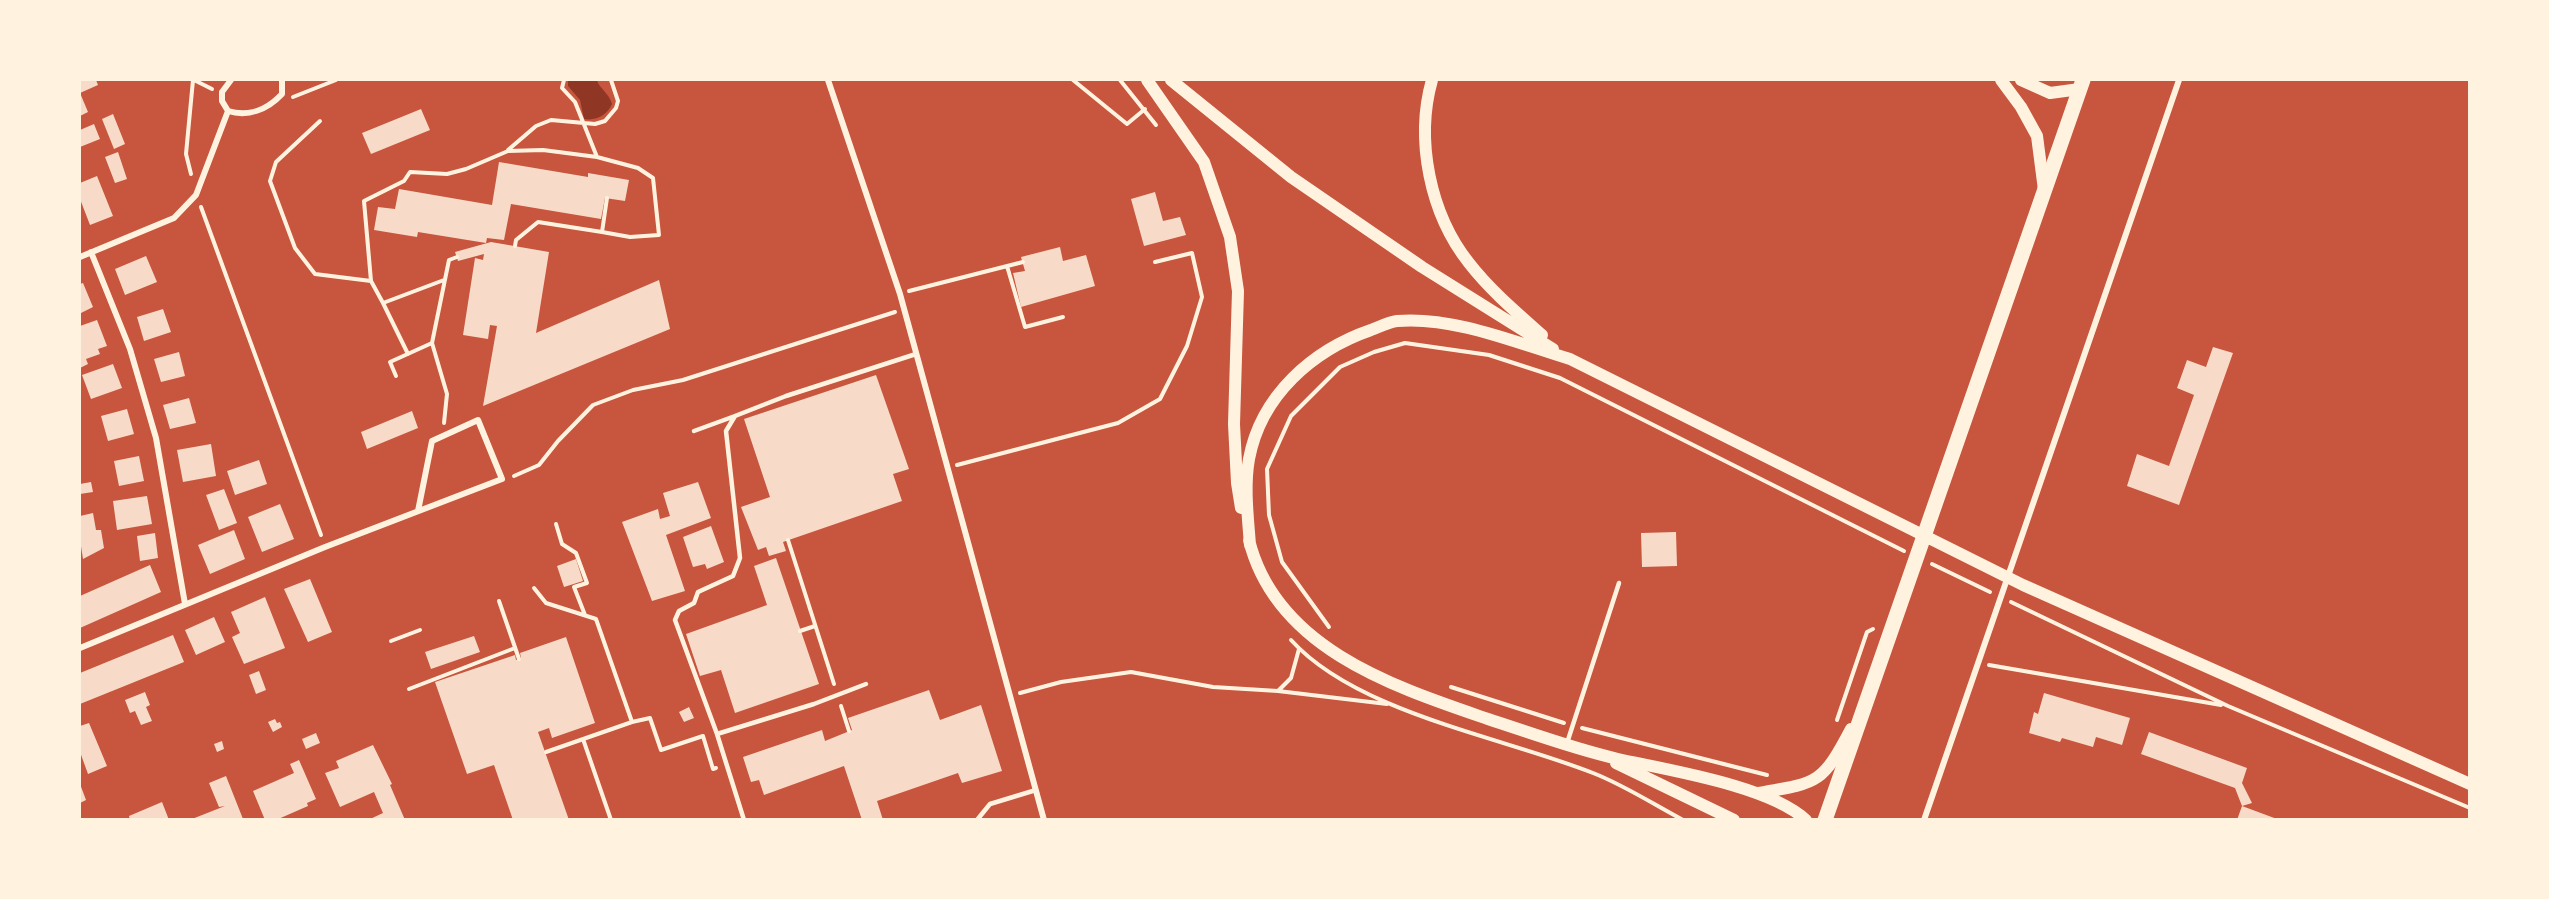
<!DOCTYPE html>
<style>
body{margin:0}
#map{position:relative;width:2549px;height:899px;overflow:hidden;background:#c8553d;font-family:Quicksand,sans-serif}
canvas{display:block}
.frame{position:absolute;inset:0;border:81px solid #fff3e0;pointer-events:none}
</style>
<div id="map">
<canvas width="2549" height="899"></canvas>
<div class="frame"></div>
</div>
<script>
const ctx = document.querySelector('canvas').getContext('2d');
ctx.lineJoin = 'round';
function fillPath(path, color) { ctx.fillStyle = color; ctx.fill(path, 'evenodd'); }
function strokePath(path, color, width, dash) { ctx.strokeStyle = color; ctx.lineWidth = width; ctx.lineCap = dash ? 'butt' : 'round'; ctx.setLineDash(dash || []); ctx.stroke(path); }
fillPath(new Path2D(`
 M 568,80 L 597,80 C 598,87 609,93 612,104 C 607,115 597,121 584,119 L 580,100 L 568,86 Z`), '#8f3625');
fillPath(new Path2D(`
 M 80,80 L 96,80 L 98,85 L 80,93 Z
 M 80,93 L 88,112 L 80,116 Z
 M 421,109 L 430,130 L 371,154 L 362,133 Z
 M 113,114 L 125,144 L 114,149 L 102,119 Z
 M 94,124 L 100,139 L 80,147 L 80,130 Z
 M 118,152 L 127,179 L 115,183 L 105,157 Z
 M 499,162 L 588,177 L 588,173 L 629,180 L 625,201 L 605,198 L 601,219 L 511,204 L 504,240 L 487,238 L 486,243 L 418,232 L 417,237 L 374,230 L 378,207 L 395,209 L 399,189 L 492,205 Z
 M 97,176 L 113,216 L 90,225 L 80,199 L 80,183 Z
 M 1155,192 L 1163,221 L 1180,217 L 1186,235 L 1144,246 L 1131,199 Z
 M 491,242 L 549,252 L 536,333 L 659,280 L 670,329 L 483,406 L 497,326 L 490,325 L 488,339 L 463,335 L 475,258 L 483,260 L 484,254 L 458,261 L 455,252 Z
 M 1060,247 L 1063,261 L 1086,255 L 1095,286 L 1021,307 L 1013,273 L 1025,271 L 1021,257 Z
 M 146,256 L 157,282 L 125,295 L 115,269 Z
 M 83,283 L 93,307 L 81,313 L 80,284 Z
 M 163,309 L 171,332 L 144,341 L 137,317 Z
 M 97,320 L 107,346 L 98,349 L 100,354 L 86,359 L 88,364 L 80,368 L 80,326 Z
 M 2213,347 L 2233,353 L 2179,505 L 2127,486 L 2137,454 L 2169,466 L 2194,395 L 2177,388 L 2187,360 L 2206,367 Z
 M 179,352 L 185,376 L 161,382 L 154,359 Z
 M 113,364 L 122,388 L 91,399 L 82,375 Z
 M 876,375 L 909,469 L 893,474 L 902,501 L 783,542 L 786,551 L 769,556 L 766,547 L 758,550 L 741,507 L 770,497 L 744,419 Z
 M 189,398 L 196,423 L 170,429 L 163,405 Z
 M 127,409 L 134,434 L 108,441 L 101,416 Z
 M 412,411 L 418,428 L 367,449 L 361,432 Z
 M 211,444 L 216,476 L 183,482 L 177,450 Z
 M 139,456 L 144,481 L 119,486 L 114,461 Z
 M 259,460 L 267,484 L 235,495 L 227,471 Z
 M 91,482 L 93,492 L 80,494 L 80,484 Z
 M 698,482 L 711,518 L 666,535 L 685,591 L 652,601 L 622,522 L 658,509 L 660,519 L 670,516 L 663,493 Z
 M 224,489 L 237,523 L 219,530 L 206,495 Z
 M 147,496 L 152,524 L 117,530 L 113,501 Z
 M 280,504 L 294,539 L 262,552 L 248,517 Z
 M 93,513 L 96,530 L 101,530 L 104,548 L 83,559 L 80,540 L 80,516 Z
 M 711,526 L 724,562 L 707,569 L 705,564 L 693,567 L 683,537 Z
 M 234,530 L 245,559 L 210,574 L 198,545 Z
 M 1676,532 L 1677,566 L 1642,567 L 1641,533 Z
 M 155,533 L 158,558 L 140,561 L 137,536 Z
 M 776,558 L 819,684 L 735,713 L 721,670 L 700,676 L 686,634 L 767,605 L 754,566 Z
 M 576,559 L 583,581 L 564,587 L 557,566 Z
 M 150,565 L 161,592 L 80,628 L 80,596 Z
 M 310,579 L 332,632 L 308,642 L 284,589 Z
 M 265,597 L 285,648 L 244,664 L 232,637 L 240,633 L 231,612 Z
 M 214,617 L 225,642 L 196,655 L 185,630 Z
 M 173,635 L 184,662 L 80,704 L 80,673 Z
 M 474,636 L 480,652 L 431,669 L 425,652 Z
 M 566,637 L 595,723 L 552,738 L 549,728 L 538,732 L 569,820 L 513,820 L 494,765 L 467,774 L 435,682 L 515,655 L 516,660 L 521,658 L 520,653 Z
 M 259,671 L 266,690 L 256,694 L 249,675 Z
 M 929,690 L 940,720 L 981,705 L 1002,771 L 962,783 L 958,773 L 877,801 L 883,820 L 862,820 L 844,766 L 764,795 L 759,780 L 751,782 L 743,757 L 822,730 L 825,741 L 852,730 L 848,718 Z
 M 145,692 L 150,705 L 146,707 L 152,721 L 141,725 L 135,711 L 130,713 L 125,700 Z
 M 2044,693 L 2130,718 L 2122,745 L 2096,737 L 2093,747 L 2062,738 L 2060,742 L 2029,733 L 2034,712 L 2038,714 Z
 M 689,707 L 694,718 L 684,722 L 679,712 Z
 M 275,719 L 277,723 L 280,722 L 282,727 L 273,732 L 268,722 Z
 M 89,723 L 107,766 L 88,774 L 80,752 L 80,726 Z
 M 2149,732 L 2247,768 L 2242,783 L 2252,803 L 2242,806 L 2235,788 L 2141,754 Z
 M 316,733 L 320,743 L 306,749 L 302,739 Z
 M 222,741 L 224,749 L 217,752 L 214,744 Z
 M 373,745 L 392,784 L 390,785 L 405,820 L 368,820 L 383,813 L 374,792 L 340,807 L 325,773 L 339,768 L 336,761 Z
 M 299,760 L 316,799 L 307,803 L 308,806 L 276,820 L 265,820 L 253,791 L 294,773 L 290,764 Z
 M 226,776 L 243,819 L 192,819 L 225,806 L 219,807 L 209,783 Z
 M 80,784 L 86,800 L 80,803 Z
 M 162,802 L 169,820 L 130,820 L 129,816 Z
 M 2242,806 L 2277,819 L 2277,820 L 2237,820 Z`), '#f7dbc8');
strokePath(new Path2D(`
 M 194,80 L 212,89
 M 564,80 L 562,88 L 575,102 L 597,157
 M 1073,80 L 1127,124 L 1145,109
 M 1120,80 L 1156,125
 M 293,97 L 336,80
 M 320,121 L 276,162 L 270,181 L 295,248 L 315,274 L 371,281
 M 508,150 L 536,126 L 551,120 L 595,124 L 605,121 L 616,108 L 618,101 L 611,80
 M 191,174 L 186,154 L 193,80
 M 201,207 L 321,535
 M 515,246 L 516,240 L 538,222 L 602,232
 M 1007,266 L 1025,327 L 1063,317
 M 909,291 L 1023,262
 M 383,303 L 371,281 L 364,201 L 404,181 L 410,172 L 447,174 L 466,169 L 508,151 L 543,150 L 597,157 L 638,168 L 653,178 L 659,235 L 630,237 L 602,232 L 607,198
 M 408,354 L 383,303 L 444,280
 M 396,376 L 390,362 L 432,343
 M 444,423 L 447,394 L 432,343 L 449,260 L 457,257
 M 957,465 L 1118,423 L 1160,399 L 1187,346 L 1202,297 L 1192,253 L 1155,262
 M 514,476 L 539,465 L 558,441 L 593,405 L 633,390 L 683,380 L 895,312
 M 556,524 L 562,544 L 576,553 L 587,583 L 574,587 L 585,615
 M 788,540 L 834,684
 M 1932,564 L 1990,592
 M 534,588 L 546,603 L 596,619 L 632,722 L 546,752
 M 499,601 L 519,659
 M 2011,602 L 2228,706 L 2470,808
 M 1329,627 L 1282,562 L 1269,515 L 1267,469 L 1291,416 L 1340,367 L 1374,352 L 1405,343 L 1489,355 L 1560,378 L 1904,551
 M 800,631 L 815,626
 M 1291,640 C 1357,713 1503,737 1593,773 C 1624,785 1653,804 1683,820
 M 391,641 L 420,630
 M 1989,665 L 2221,705
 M 1451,687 L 1564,723
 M 409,689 L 515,648
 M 1278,691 L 1291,678 L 1299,649
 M 1020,693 L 1061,682 L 1131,672 L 1213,687 L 1278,691 L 1387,704
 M 841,706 L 849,731
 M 1837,720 L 1867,632 L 1873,629
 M 632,722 L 650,718 L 661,750 L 703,736 L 713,769 L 716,768
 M 1582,728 L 1767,775
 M 583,739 L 611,820`), '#fff3e0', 4);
strokePath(new Path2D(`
 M 694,431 L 735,416
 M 717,734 L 675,620 L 679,611 L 694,603 L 698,592 L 733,576 L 740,558 L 726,431 L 735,416 L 786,396 L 916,354
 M 1567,743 L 1619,583
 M 744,820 L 717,734 L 814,704 L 866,684
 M 977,820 L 990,804 L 1036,790`), '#fff3e0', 4.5);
strokePath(new Path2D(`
 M 231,80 L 222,92 L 222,101 L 228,111 C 248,117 267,110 282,94 L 282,80
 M 828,80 L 900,294 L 1044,820
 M 91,252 L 130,349 L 156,438 L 185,604
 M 80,257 L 174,218 L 196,195 L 228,111
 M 80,648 L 325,547 L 502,479 L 478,420 L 432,441 L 418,511
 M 1924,820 L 2179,80`), '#fff3e0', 6);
strokePath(new Path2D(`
 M 1147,80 L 1204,162 L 1230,237 L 1238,291 L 1234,424 L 1237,483 L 1241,508
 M 1171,80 L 1291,177 L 1422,267 L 1553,349
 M 1432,80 C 1415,140 1430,214 1469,263 C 1490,290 1516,312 1542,335
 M 2001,80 L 2021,107 L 2037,136 L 2044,190
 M 2021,80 L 2050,93 L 2080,89
 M 1249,540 C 1276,649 1395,687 1488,719 C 1531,733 1574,749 1618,759 C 1668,770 1770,786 1806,820
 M 1250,545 C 1248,517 1244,487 1249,459 C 1261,395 1313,350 1371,330 C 1379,327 1389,322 1397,321 C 1453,316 1517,343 1570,359 L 2023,585 L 2470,784
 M 1616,763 L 1734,820
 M 1758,793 C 1818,783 1822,784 1851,729`), '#fff3e0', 12);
strokePath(new Path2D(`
 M 1825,820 L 2083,80`), '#fff3e0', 15);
</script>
